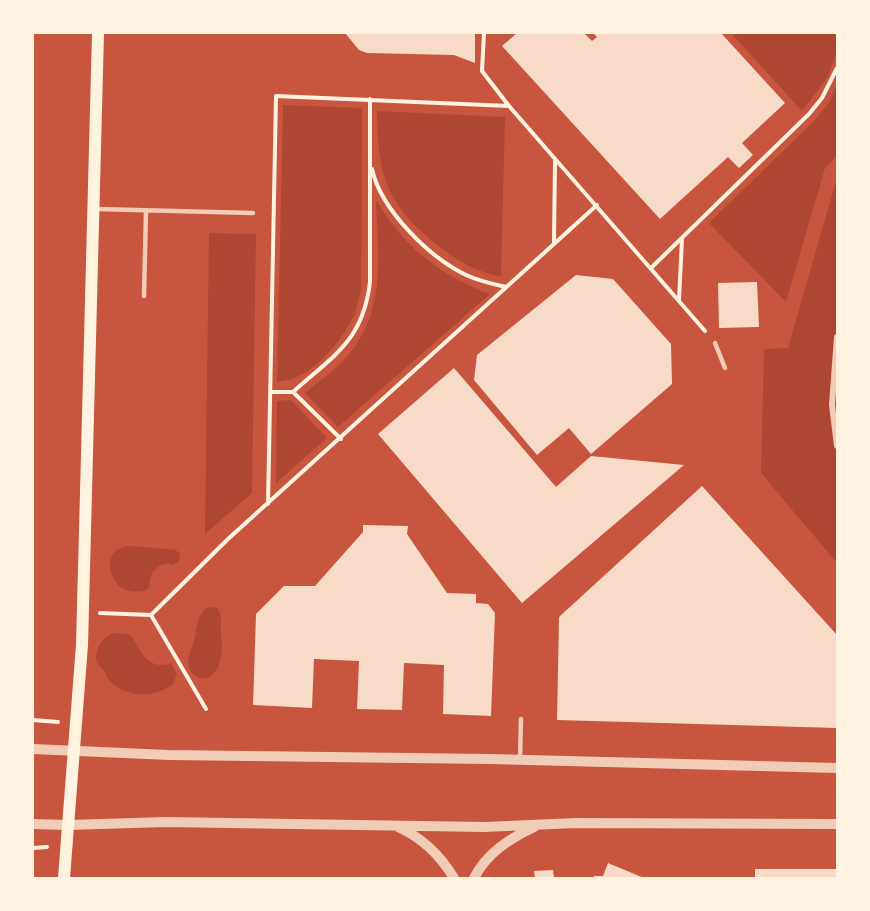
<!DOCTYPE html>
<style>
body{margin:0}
#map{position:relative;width:870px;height:911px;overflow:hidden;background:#c8553d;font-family:Overpass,sans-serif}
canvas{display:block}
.frame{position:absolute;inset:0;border:34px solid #fff3e0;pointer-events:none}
</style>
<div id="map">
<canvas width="870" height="911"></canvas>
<div class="frame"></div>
</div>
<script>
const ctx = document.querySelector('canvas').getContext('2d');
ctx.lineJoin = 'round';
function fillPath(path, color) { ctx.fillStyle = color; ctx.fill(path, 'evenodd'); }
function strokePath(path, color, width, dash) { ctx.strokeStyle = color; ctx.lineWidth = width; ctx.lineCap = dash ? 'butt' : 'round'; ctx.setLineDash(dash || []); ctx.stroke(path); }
fillPath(new Path2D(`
 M 731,33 L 837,33 L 837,52 L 827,78 L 802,111 Z
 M 837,84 L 837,156 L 825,168 L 786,302 L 709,223 L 816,119 L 830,101 Z
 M 283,105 L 362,108 L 361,290 C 359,297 358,306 355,313 C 341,343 312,379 277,382 Z
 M 377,111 L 505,117 L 501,276 C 478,273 458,261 440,247 C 387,206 378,177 377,111 Z
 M 837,178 L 837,563 L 761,473 L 764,349 L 788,348 Z
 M 376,200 C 405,248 438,274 490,294 L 338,427 L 305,393 C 321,380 341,366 353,349 C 386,306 378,251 376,200 Z
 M 209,233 L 256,234 L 252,493 L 205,534 Z
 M 291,400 L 327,438 L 276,483 L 277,401 Z
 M 133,546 L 176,550 L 180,554 C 180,561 178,564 171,565 L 168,563 C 152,568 151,572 149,587 L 144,591 C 137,592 130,592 124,589 C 110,583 103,557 119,549 C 123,546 129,546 133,546 Z
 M 216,607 C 224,615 220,624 221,634 C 229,698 174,684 192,647 C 198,634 194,619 206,608 Z
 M 114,633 L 129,634 L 132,637 C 142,653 149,671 171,663 L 177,674 L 173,684 C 154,699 125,698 108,679 C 103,672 109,678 104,671 C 100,666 98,665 96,659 C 97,645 101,639 114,633 Z`), '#ae4732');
fillPath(new Path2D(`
 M 345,33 L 475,33 L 475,63 L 454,55 L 367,53 L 359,50 Z
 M 517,33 L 584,33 L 592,41 L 597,37 L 593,33 L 721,33 L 785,103 L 742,143 L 753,155 L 739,168 L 728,157 L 660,219 L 502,46 Z
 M 576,275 L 613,279 L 671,344 L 672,384 L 591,454 L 569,428 L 537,455 L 474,380 L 477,355 Z
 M 757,282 L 759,327 L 719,328 L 718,283 Z
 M 454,368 L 556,487 L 591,456 L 684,465 L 522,603 L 378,434 Z
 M 702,486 L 837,635 L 837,728 L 557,720 L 559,617 Z
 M 363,525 L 408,526 L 407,534 L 447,593 L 476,594 L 476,603 L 488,604 L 495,613 L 491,716 L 443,714 L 444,665 L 404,663 L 402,710 L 357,709 L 359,661 L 314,659 L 312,708 L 253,705 L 256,614 L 284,586 L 315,586 L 363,532 Z
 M 608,863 L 644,878 L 594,878 L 594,876 L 603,876 Z
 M 755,869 L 837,869 L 837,878 L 755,878 Z
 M 553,870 L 554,878 L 535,878 L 534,871 Z`), '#f7dbc8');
strokePath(new Path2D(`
 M 484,33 L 482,71 L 509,106 L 705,331
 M 370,99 L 370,162
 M 372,169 C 381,210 429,257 466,275 C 479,281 492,284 506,287
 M 554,243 L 555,161
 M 651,268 L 809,114 L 822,98 L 837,68
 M 679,300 L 682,238
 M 272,392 L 293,392 C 334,355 363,341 370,282 L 370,162
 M 293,392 L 341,439
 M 268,504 L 276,96 L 509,106
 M 100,613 L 151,615 L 228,539 L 597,205
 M 151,615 L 206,709
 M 33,720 L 58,722
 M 33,848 L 47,847`), '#fff3e0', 4);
strokePath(new Path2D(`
 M 96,209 L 253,213
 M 144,296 L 146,211
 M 715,343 L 725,368
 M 520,758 L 521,719`), '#f1ccb7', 4.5);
strokePath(new Path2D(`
 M 837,337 L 832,405 L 837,446`), '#f1ccb7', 6);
strokePath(new Path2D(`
 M 33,749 L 169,755 L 490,759 L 837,768
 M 33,824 L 68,825 L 166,822 L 484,827 L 576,823 L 837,824
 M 398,827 C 423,838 440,855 454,878
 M 474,878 C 487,853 509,839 534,827`), '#f1ccb7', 10);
strokePath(new Path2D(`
 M 64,878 L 82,645 L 98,33`), '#fff3e0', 12);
</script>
